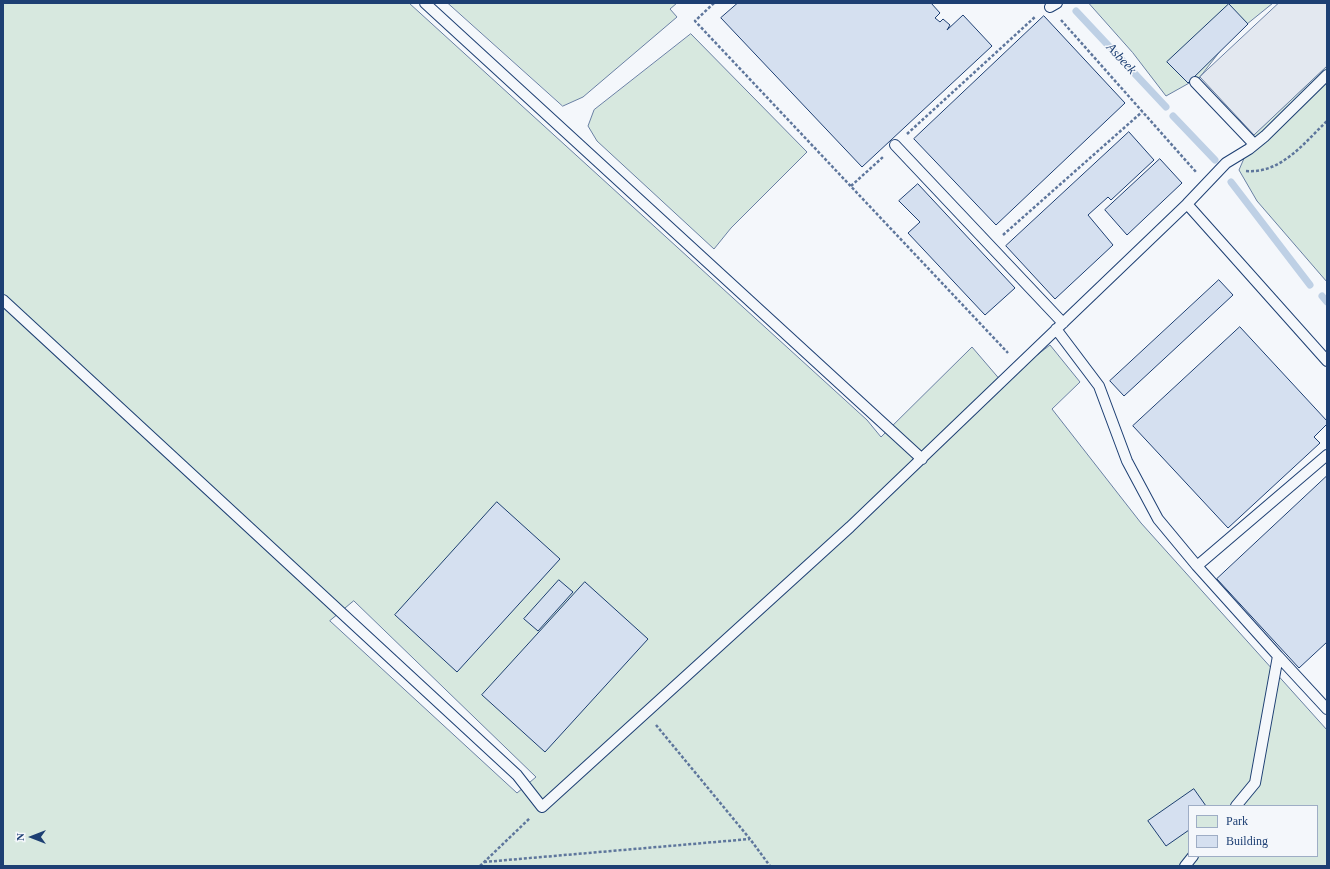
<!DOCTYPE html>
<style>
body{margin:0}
#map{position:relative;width:1330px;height:869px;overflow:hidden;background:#f4f7fb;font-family:"Times New Roman",serif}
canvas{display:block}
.frame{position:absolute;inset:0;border:4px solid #1d3f73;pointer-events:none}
.legend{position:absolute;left:1188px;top:805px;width:130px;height:52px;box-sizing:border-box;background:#f4f7fb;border:1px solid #9eadc5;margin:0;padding:5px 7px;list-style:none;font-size:12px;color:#1d3f73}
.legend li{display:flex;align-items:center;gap:8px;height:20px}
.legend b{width:20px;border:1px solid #9eadc5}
.north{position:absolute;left:12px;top:817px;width:40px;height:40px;-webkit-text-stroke:3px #f4f7fb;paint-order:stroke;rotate:270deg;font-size:11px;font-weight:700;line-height:16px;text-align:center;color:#1d3f73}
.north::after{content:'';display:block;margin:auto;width:14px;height:18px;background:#1d3f73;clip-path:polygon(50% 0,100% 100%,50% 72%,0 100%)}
</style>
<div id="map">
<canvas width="1330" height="869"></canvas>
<div class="frame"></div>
<ul class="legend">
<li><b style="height:11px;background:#d7e8df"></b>Park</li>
<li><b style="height:11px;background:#d5e0f0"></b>Building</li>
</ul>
<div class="north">N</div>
</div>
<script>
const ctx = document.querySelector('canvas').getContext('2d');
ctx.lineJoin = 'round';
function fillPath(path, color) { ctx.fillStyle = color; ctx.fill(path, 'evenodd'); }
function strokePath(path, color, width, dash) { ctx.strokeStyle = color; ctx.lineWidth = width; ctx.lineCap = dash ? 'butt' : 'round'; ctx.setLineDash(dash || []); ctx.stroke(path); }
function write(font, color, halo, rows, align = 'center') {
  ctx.font = font + ' "Times New Roman",serif'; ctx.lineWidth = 3; ctx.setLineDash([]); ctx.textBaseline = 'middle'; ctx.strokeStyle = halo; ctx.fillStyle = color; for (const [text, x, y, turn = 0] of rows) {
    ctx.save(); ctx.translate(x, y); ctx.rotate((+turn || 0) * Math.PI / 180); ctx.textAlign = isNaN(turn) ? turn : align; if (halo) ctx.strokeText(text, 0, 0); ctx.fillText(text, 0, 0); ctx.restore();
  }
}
const green = new Path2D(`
 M 3,3 L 409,3 L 867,420 L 881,437 L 972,347 L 1002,382 L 1050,345 L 1080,382 L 1052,409 L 1141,523 L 1327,730 L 1327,866 L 3,866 ZM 354,601 L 536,777 L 517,793 L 330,621 ZM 1189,806 L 1317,806 L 1317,856 L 1189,856 Z
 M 448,3 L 677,3 L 670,9 L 677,17 L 583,97 L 563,106 Z
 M 1089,3 L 1273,3 L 1231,37 L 1200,77 L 1166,96 L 1133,53 Z
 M 691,34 L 807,152 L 731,228 L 714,249 L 597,141 L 588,126 L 594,110 Z
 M 1327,66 L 1327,282 L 1257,201 L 1239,170 L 1254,135 Z`);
fillPath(green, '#d7e8df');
strokePath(green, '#687fa3', 1);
const parking = new Path2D(`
 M 1279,3 L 1327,3 L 1327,66 L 1254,135 L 1200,77 Z`);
fillPath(parking, '#e3e8f0');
strokePath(parking, '#687fa3', 1);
strokePath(new Path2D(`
 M 1076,11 L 1166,107
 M 1173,116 L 1215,160
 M 1231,182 L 1310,285
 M 1322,296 L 1327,302`), '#bed0e5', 7);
const building = new Path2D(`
 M 738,3 L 931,3 L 940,13 L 935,18 L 940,22 L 943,19 L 950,25 L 947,30 L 963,15 L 992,46 L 862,167 L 721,18 Z
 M 1229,4 L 1248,24 L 1188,83 L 1167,62 Z
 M 1044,16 L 1125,103 L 996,225 L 914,139 Z
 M 1129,132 L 1154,160 L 1111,200 L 1108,197 L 1088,215 L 1113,245 L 1055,299 L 1006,246 Z
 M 1160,159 L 1182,183 L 1127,235 L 1105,210 Z
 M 918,184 L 1015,288 L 985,315 L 908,233 L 920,222 L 899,201 Z
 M 1219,280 L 1233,295 L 1124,396 L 1110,381 Z
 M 1240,327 L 1327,421 L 1327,424 L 1314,437 L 1320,443 L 1228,528 L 1133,426 Z
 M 1327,476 L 1327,642 L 1299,668 L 1217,579 Z
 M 497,502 L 560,559 L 457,672 L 395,615 Z
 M 559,580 L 573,592 L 538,631 L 524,619 Z
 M 585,582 L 648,639 L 545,752 L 482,695 Z
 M 1194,789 L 1206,806 L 1189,806 L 1189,830 L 1166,846 L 1148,821 Z`);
fillPath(building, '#d5e0f0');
strokePath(building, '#1d3f73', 1);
const service = new Path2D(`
 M 425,3 L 922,459
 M 1050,7 L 1057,3
 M 1195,82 L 1254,144
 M 895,145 L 1063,323
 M 1187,204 L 1327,361
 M 3,300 L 517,775 L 542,807 L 850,527 L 1187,204 L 1226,163 L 1249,149 L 1265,136 L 1327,75
 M 1056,329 L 1099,386 L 1127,461 L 1158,519 L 1197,566 L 1278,656 L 1255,783 L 1236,806
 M 1197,566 L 1327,455
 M 1278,656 L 1327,709
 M 1185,866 L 1193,856`);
strokePath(service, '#1d3f73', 12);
strokePath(new Path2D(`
 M 714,3 L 695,21 L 1008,353
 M 1061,20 L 1196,172
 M 907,134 L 1036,16
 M 1246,171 C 1281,174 1304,143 1327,121
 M 851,186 L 883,157
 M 1003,235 L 1142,112
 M 656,725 L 750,839 L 770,866
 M 484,862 L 750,839
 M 480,866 L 530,818`), '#5e769c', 2.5, [3, 2]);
strokePath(service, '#f4f7fb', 10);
write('italic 13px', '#1d3f73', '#f4f7fb', [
 ["Asbeek",1121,59,47]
]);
</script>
